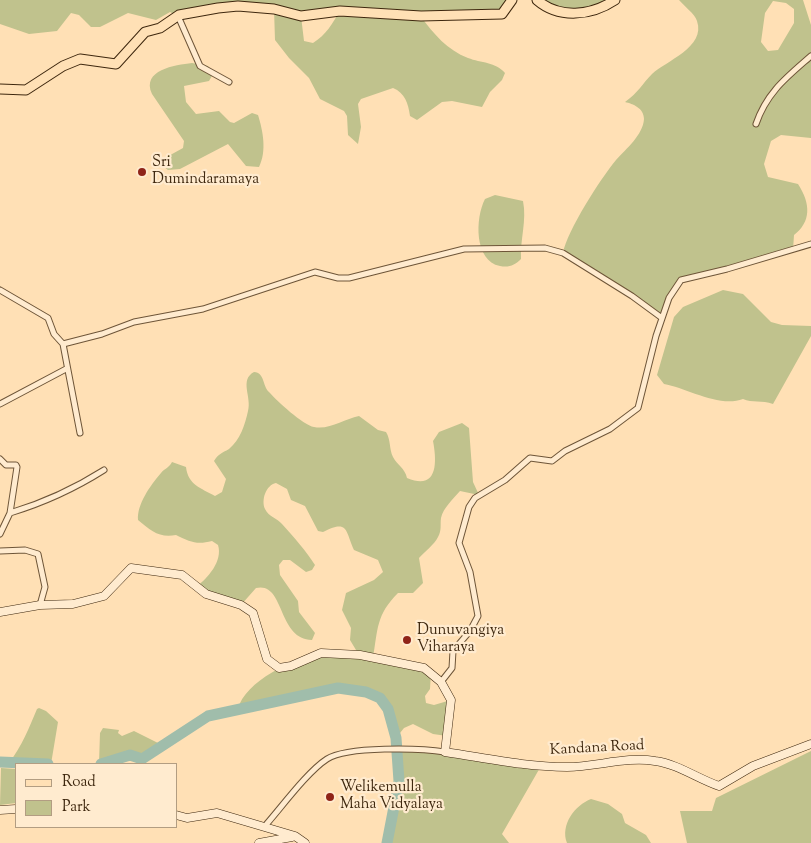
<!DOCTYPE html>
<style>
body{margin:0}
#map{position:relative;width:811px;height:843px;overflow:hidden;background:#ffe0b5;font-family:"Sorts Mill Goudy",serif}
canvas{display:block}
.legend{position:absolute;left:15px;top:763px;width:162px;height:65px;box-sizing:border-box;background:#ffebcf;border:1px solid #b29d82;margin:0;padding:6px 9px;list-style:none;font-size:15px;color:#3e270e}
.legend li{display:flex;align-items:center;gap:10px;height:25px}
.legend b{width:25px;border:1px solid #b29d82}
</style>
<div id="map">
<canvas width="811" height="843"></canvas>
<ul class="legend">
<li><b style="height:6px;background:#ffe0b5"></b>Road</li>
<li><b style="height:14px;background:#c0c28d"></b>Park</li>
</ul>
</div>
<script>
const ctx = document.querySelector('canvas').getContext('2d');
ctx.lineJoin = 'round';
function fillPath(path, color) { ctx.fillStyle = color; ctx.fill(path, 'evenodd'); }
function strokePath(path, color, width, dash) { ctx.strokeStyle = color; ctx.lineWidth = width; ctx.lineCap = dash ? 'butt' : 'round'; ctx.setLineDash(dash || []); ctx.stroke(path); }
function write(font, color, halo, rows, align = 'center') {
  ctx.font = font + ' "Sorts Mill Goudy",serif'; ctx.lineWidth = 4.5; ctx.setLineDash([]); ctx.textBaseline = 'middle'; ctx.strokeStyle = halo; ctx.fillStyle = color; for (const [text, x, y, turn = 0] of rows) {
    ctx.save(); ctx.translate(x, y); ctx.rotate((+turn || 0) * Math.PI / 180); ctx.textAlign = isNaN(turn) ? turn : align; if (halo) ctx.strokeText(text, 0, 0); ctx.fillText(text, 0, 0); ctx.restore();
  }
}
fillPath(new Path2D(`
 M 0,0 L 509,0 L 506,10 L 421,17 C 434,34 447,50 468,58 C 481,63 496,62 505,73 L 502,80 L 490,92 L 482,107 L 452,101 L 442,102 L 417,120 L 410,116 C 408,103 405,93 393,88 L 361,99 L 358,104 L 361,127 L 358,144 L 348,135 L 347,116 L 344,111 L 320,99 L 309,78 L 289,58 L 275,40 L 274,9 L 238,6 L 178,16 L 170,12 L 156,20 L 128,13 L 100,27 L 91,27 L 79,15 L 71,13 L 57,31 L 29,34 L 0,24 ZM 340,11 C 332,24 326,35 313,43 L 304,41 L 301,16 Z
 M 537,0 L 615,0 L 565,13 Z
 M 679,0 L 803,0 L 811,25 L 811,138 L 781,135 L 771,141 L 764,164 L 768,177 L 798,184 C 811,204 811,222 794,235 L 793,250 L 681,280 L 674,288 L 662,318 L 563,253 C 567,231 601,178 616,160 C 626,149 643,135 644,119 C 644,108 633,104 625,102 C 638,93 642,84 652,74 C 666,61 706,47 697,21 C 695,14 684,6 679,0 ZM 773,1 L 786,3 L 794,9 L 794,23 L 778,50 L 768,51 L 761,42 L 765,13 Z
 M 192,63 L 208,66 L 213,74 L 209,81 L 184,86 L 186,102 L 196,114 L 219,111 L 230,122 L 234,123 L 252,113 L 258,115 C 263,131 267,151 259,167 L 246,166 L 228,144 L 180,169 L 168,170 L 162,165 L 163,159 L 183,148 L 184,141 L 152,94 C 141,70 175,65 192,63 Z
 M 495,195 L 523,201 C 527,220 520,240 521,259 C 515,265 509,268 500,266 C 474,261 475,218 485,199 Z
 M 723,290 L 743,294 L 771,322 L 782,325 L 811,326 L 811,336 L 773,404 C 762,400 752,403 743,399 C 719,408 687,388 664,384 L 657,375 L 674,317 L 683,307 Z
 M 254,372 C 265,373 262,385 269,392 C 277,401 303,425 314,427 C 330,430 344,419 359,416 L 378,430 L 386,432 C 391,440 389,449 393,457 C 397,465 405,468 407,478 C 438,491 437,462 433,441 L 439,432 L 462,423 L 469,428 L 473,482 L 479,495 L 460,491 C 454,498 443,508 441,518 C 440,525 442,530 438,537 C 434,545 425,551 419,558 L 423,583 L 413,593 L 398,593 C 376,615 378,629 373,658 L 431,672 L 430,689 L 425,696 L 426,703 L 434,705 L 451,700 L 447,736 L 433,734 L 413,724 L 404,728 L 396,738 L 388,709 L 380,698 L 365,692 L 338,688 L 238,709 C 244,682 295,657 321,653 C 333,651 347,654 359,655 L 350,640 L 351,628 L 342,610 L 346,593 L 374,580 L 383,572 L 378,560 L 354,550 C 345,531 349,519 323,532 L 318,531 L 305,506 L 291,500 L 287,489 L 276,483 C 266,485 261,500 265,509 C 269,517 277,518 282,524 C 294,537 306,551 315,565 L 312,570 L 306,572 L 290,560 L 283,560 L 279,565 L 280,575 L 298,601 L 299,612 L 315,633 L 312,640 C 277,639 285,581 256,588 L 241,605 L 196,587 C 208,578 223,561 218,545 L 212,541 C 197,545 190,542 176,535 C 159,538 151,531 138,520 C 137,504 150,486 161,473 C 165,468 169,468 172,462 L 186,467 C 188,485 201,488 215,496 L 222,492 L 226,479 L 214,461 C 218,454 222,453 229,449 C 240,440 245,425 248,411 C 252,397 239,380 254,372 Z
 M 39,708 L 46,711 L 58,722 L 51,764 L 35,762 L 9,763 C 22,746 29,728 37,709 Z
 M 103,728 L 119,730 L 118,733 L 122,736 L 134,731 L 164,746 L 142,759 L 130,755 L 99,764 L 100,733 Z
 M 397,749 L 435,750 L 541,766 L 502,834 L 509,843 L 387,843 L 399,781 Z
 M 811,751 L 811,843 L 687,843 L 680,811 L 712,811 L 716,798 Z
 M 1,768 L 16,769 L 16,803 L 0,805 Z
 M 591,799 L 608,804 L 622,814 L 625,823 L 646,835 L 651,843 L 567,843 C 560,825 575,805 591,799 Z`), '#c0c28d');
strokePath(new Path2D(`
 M 0,762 L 48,764
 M 101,764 L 130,755 L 142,759 L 208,716 L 338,688 L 366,692 L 380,698 L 388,709 L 396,738 L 399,781 L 387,843`), '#a0bdab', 11);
const street = new Path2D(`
 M 178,16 L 200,66 L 229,82
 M 756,124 C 767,92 787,77 811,56
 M 0,290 L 48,318 L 54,334 L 63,344 L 80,433
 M 63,344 L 102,334 L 134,322 L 203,309 L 315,272 L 338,278 L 349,278 L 464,249 L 545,248 L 563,253 L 632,296 L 662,318
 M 0,404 L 66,369
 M 0,459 L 6,465 L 16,465 L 17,467 L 10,513 L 0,534
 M 10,513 C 43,503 74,489 104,470
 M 0,551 L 25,550 L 38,554 L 45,587 L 40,605
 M 441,682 L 452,668 L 453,651 L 470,631 L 478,616 L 470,572 L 459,543 L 469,507 L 475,498 L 505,480 L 530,458 L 552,461 L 565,451 L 610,429 L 638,408 L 656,336 L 669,298 L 681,280 L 727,269 L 811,244
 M 264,827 C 281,808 307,772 327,759 C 347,746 421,748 445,752`);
const secondary = new Path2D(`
 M 0,612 L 40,605 L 73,604 L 104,596 L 131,568 L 182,575 L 206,594 L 241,605 L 253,613 L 267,659 L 279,668 L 291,666 L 321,653 L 360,655 L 424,668 L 441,682 L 451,700 L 445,752 C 486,758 526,767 567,767 C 596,767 627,756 655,761 C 678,764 698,779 719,786 L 753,766 L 811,744
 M 0,810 L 16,809
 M 176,815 L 187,818 L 217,813 L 295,836 L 305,843
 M 259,843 L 292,837`);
const primary = new Path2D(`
 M 537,0 C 559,19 591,16 615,0
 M 0,89 L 26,90 L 63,66 L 80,59 L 116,64 L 145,32 L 160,28 L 179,15 L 218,8 L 238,6 L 274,9 L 301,16 L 340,11 L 421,16 L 502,14 L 512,0`);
strokePath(street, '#6e5538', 7);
strokePath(secondary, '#3e270e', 9);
strokePath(primary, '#3e270e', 11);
strokePath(street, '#ffebcf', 5);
strokePath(secondary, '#ffebcf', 8);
strokePath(primary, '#ffe0b5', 9);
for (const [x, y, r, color] of [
 [142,172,5,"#8f2418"],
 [407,640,5,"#8f2418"],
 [330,797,5,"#8f2418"]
]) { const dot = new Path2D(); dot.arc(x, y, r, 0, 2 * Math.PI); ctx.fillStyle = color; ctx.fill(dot); strokePath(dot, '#ffebcf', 2); }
write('15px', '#3e270e', '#ffebcf', [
 ["Sri",152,163],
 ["Dumindaramaya",152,180],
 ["Dunuvangiya",417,631],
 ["Viharaya",417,648],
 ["Welikemulla",340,788],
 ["Maha Vidyalaya",340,805]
], 'left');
write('15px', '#3e270e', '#ffebcf', [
 ["Kandana Road",597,749,-3]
]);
</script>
